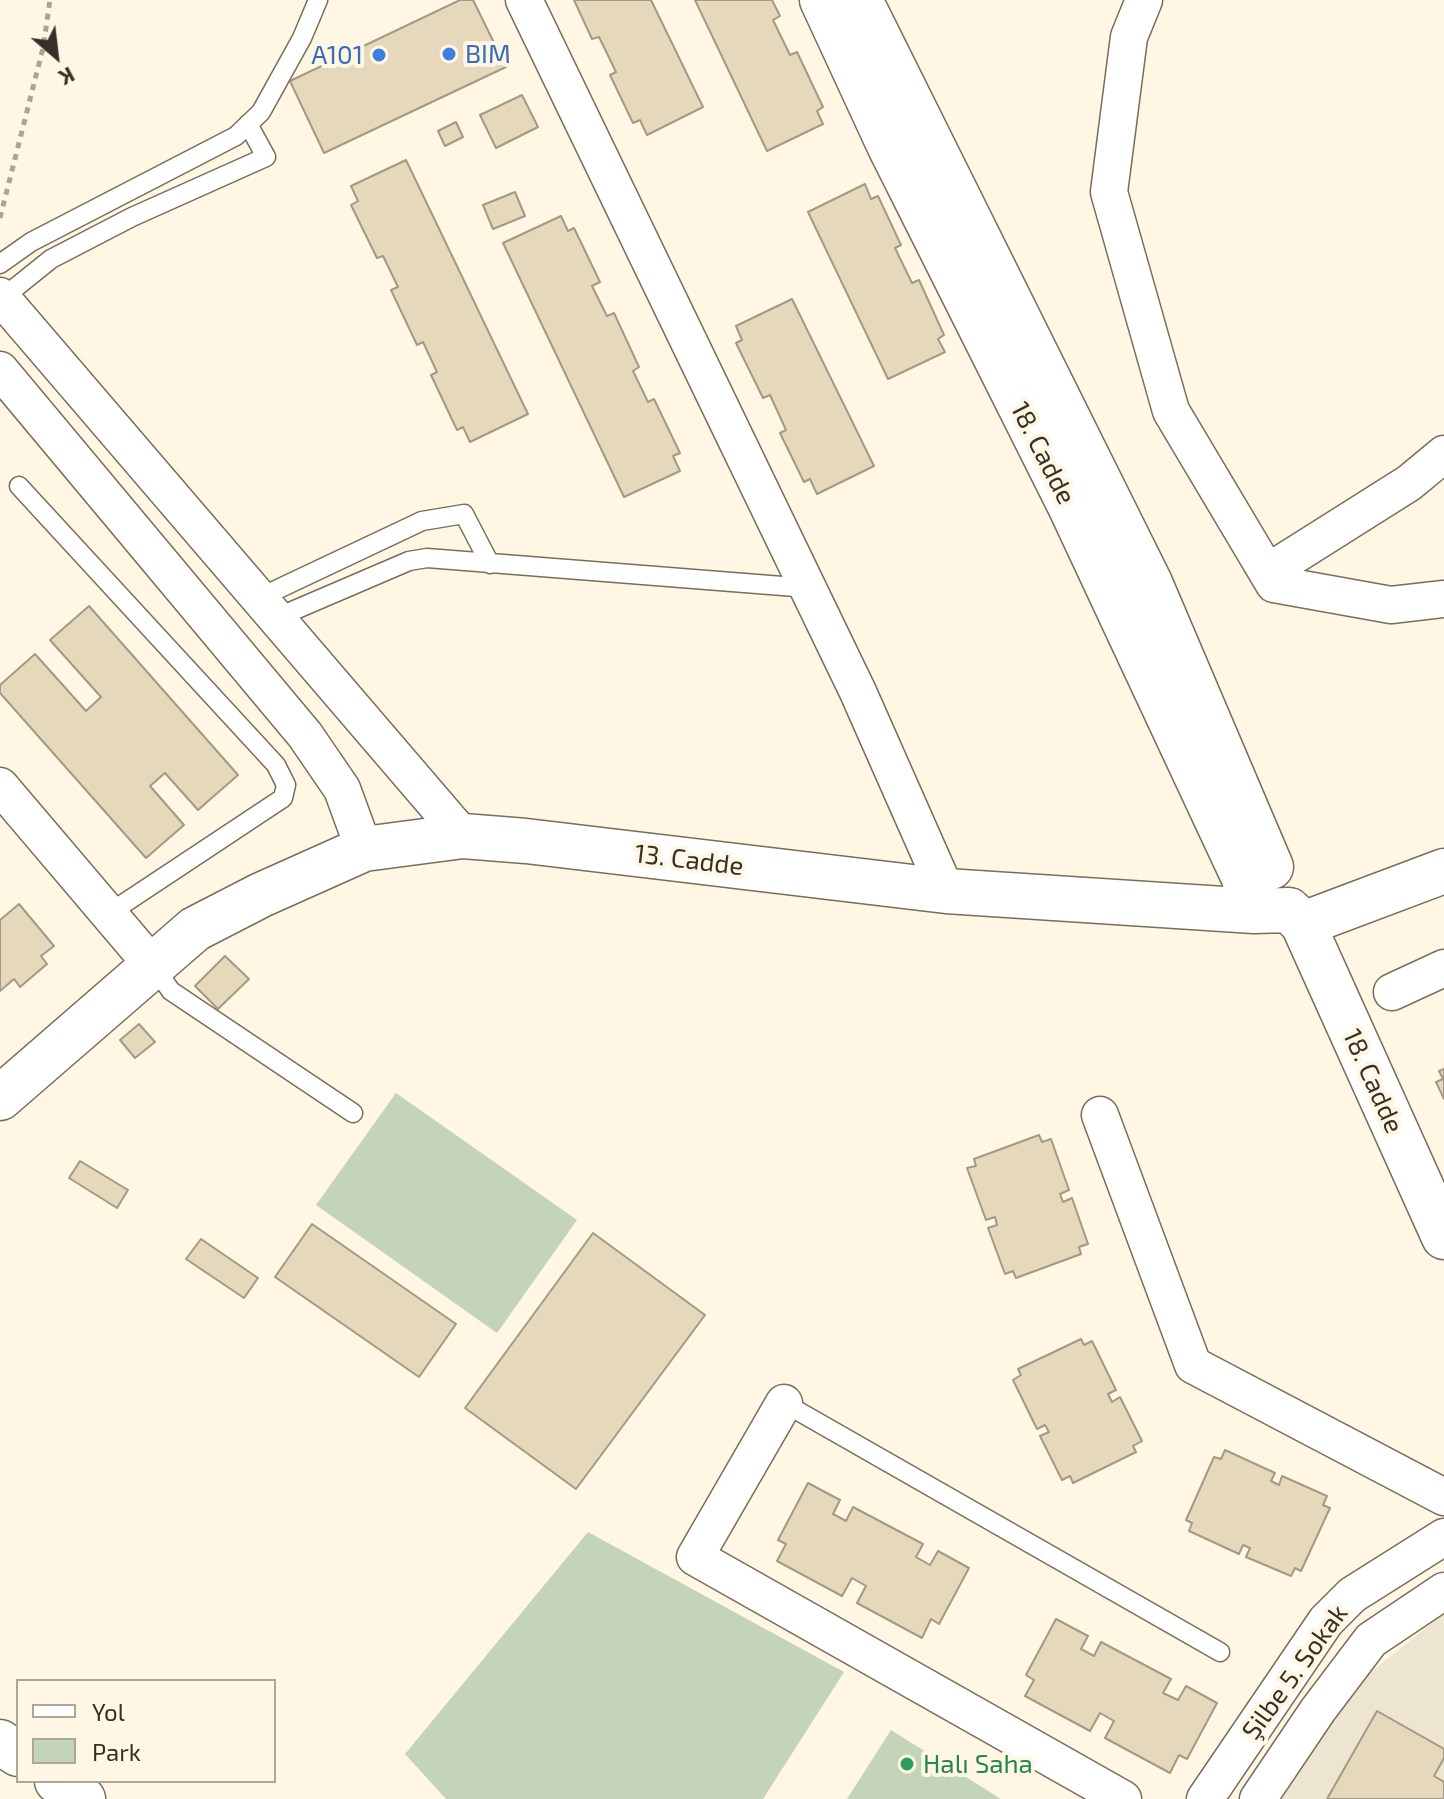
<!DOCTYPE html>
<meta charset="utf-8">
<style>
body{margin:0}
#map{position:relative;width:1444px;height:1799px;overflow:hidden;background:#fff6e3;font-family:"Exo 2",sans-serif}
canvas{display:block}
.legend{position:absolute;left:16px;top:1679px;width:260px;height:104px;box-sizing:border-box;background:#fff6e3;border:2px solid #aea798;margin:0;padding:10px 14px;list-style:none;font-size:24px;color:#353128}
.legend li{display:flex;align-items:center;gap:16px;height:40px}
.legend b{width:40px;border:2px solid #aea798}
.north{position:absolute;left:16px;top:16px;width:80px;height:80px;-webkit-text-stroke:6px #fff6e3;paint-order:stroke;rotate:152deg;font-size:22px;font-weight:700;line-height:32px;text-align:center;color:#353128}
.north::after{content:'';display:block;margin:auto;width:28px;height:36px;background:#353128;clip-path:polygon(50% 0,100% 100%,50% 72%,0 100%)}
</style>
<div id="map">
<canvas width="1444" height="1799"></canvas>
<ul class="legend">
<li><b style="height:10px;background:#fff"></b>Yol</li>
<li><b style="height:22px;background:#c3d4b8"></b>Park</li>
</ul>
<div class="north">K</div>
</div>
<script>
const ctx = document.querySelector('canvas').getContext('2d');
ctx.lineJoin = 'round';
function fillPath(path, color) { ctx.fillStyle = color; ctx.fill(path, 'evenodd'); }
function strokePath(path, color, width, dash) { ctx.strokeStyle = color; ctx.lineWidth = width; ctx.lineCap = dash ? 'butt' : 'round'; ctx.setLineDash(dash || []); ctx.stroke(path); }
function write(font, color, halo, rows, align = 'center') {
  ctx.font = font + ' "Exo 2",sans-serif'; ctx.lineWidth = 8; ctx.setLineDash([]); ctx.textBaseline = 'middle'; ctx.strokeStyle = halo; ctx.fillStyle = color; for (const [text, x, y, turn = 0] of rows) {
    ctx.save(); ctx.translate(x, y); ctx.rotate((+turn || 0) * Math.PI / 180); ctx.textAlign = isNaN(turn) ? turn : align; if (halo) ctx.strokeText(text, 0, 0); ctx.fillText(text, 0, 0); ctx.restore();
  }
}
fillPath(new Path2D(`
 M 1444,1613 L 1444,1799 L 1277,1799 L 1366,1676 Z`), '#ede5d0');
fillPath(new Path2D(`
 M 396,1093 L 577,1220 L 497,1333 L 316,1205 Z
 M 588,1532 L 844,1672 L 763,1799 L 446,1799 L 405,1754 Z
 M 891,1730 L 1001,1799 L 847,1799 Z`), '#c3d4b8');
const building = new Path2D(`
 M 460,0 L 473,0 L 506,67 L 324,153 L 290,81 Z
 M 574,0 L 651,0 L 703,107 L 647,135 L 640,120 L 633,123 L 610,75 L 616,72 L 599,37 L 592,39 Z
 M 695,0 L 772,0 L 780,16 L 773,20 L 790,55 L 797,52 L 823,107 L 817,111 L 823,124 L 767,151 Z
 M 522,95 L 538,127 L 496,148 L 480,115 Z
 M 456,122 L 463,137 L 445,146 L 438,131 Z
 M 406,160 L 528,414 L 470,442 L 463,427 L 457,430 L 431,375 L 437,372 L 423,342 L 417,345 L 391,290 L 398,287 L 383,256 L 377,258 L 351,205 L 358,201 L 351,186 Z
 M 865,184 L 871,199 L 878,196 L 901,245 L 895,248 L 912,283 L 919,280 L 944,335 L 938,339 L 945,352 L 888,379 L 808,212 Z
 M 515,192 L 525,216 L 493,229 L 483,205 Z
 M 561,216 L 568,231 L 574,228 L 600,282 L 592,286 L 607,316 L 614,313 L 639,367 L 633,371 L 648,402 L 654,399 L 680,453 L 673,456 L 680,471 L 624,497 L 503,243 Z
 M 792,299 L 874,466 L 817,494 L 810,479 L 804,482 L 780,433 L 786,430 L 770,395 L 763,398 L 736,343 L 742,340 L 736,326 Z
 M 89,606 L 238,775 L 198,810 L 165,773 L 150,786 L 184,825 L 146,858 L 0,693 L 0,685 L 35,654 L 86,711 L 101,697 L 50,640 Z
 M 19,904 L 54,946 L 41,956 L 47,964 L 20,987 L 14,979 L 0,991 L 0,920 Z
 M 225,956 L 249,979 L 218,1009 L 195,986 Z
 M 139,1024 L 155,1042 L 135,1058 L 120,1040 Z
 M 1444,1069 L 1444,1099 L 1436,1082 L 1443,1079 L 1439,1071 Z
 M 1039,1135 L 1042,1142 L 1051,1139 L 1069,1190 L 1060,1194 L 1063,1202 L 1072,1198 L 1088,1244 L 1079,1247 L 1081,1254 L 1016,1278 L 1013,1271 L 1005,1274 L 988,1228 L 997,1225 L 995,1217 L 986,1220 L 967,1168 L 976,1166 L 974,1159 Z
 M 80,1161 L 128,1190 L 117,1208 L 69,1178 Z
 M 312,1224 L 456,1324 L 419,1377 L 275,1277 Z
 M 593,1233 L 705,1315 L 576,1489 L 465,1408 Z
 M 201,1239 L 258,1278 L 244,1298 L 186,1259 Z
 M 1081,1339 L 1084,1345 L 1092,1341 L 1116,1390 L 1108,1394 L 1112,1402 L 1120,1397 L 1142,1441 L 1133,1446 L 1136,1452 L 1073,1483 L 1070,1476 L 1062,1480 L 1040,1436 L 1049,1432 L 1045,1425 L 1037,1429 L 1013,1380 L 1021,1375 L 1018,1369 Z
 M 1225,1450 L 1275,1473 L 1271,1481 L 1279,1485 L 1282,1476 L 1327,1496 L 1323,1505 L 1330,1508 L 1301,1571 L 1295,1568 L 1291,1576 L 1246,1557 L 1250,1548 L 1243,1545 L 1239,1554 L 1189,1531 L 1192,1523 L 1186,1520 L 1214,1457 L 1221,1459 Z
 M 808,1483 L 840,1500 L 833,1514 L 846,1521 L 853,1507 L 923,1544 L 916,1557 L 930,1565 L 938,1551 L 969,1568 L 939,1624 L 931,1619 L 922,1638 L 857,1603 L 866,1586 L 852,1578 L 842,1596 L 777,1561 L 786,1544 L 778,1540 Z
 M 1056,1619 L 1088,1636 L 1081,1649 L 1094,1656 L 1101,1642 L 1171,1679 L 1163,1693 L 1178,1700 L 1186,1686 L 1217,1703 L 1187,1759 L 1179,1755 L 1170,1773 L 1105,1738 L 1114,1721 L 1100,1713 L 1090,1731 L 1025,1696 L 1034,1680 L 1026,1675 Z
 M 1377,1711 L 1444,1749 L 1444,1758 L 1434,1776 L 1444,1782 L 1444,1799 L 1327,1799 Z`);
fillPath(building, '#e6d9bb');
strokePath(building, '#a39984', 2);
const lane = new Path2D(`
 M 0,264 L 31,242 L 236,136 L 261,112 L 302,38 L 318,0
 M 0,300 L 51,259 L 132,217 L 266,157 L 248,124
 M 19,486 L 276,765 L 286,785 L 283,798 L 108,914
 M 259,598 L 422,521 L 464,514 L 490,564
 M 276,618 L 409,561 L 427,558 L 808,588
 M 153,966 L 171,991 L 353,1113
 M 784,1403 L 1220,1652`);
const street = new Path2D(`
 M 524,0 L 858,692 L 946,891
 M 1144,0 L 1129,37 L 1109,192 L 1171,411 L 1274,584 L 1391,605 L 1444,599
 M 0,296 L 463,836
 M 0,370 L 305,735 L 342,789 L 364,849
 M 1268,572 L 1409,483 L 1444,454
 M 0,786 L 153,966
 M 1392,992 L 1444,968
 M 1100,1115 L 1193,1365 L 1444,1497
 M 784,1403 L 695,1557 L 1123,1799
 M 1205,1799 L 1326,1621 L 1352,1595 L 1444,1537
 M 1258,1799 L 1318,1710 L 1371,1640 L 1444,1591`);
const secondary = new Path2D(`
 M 822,0 L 890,147 L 1071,508 L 1243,876 L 1254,911
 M 860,0 L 1150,583 L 1271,867
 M 1303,924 L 1444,1237
 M 0,1098 L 195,929 L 261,895 L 364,849 L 463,836 L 526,841 L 946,891 L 1254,911 L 1289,910 L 1303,924 L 1444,871
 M 0,1742 L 18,1754
 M 57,1781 L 83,1799`);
strokePath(lane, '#786e5a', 21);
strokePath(street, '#786e5a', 39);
strokePath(secondary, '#786e5a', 47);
strokePath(new Path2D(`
 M 0,218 L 43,48 L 50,0`), '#aba495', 5, [6, 6]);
strokePath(lane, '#fff', 18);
strokePath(street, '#fff', 36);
strokePath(secondary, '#fff', 44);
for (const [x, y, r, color] of [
 [449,54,8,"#3f7fe0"],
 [379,55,8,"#3f7fe0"],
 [907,1764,8,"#2e9e5b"]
]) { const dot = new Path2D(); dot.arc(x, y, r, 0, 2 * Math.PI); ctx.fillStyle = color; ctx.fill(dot); strokePath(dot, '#fff6e3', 3); }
write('26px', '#366cbe', '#fff6e3', [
 ["BIM",465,54],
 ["A101",363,55,"right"]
], 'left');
write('26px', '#353128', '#fff6e3', [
 ["18. Cadde",1043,453,63],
 ["13. Cadde",689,860,7],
 ["18. Cadde",1373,1081,66],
 ["Şilbe 5. Sokak",1295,1672,-54]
]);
write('26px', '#27864d', '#fff6e3', [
 ["Halı Saha",923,1764]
], 'left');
</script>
